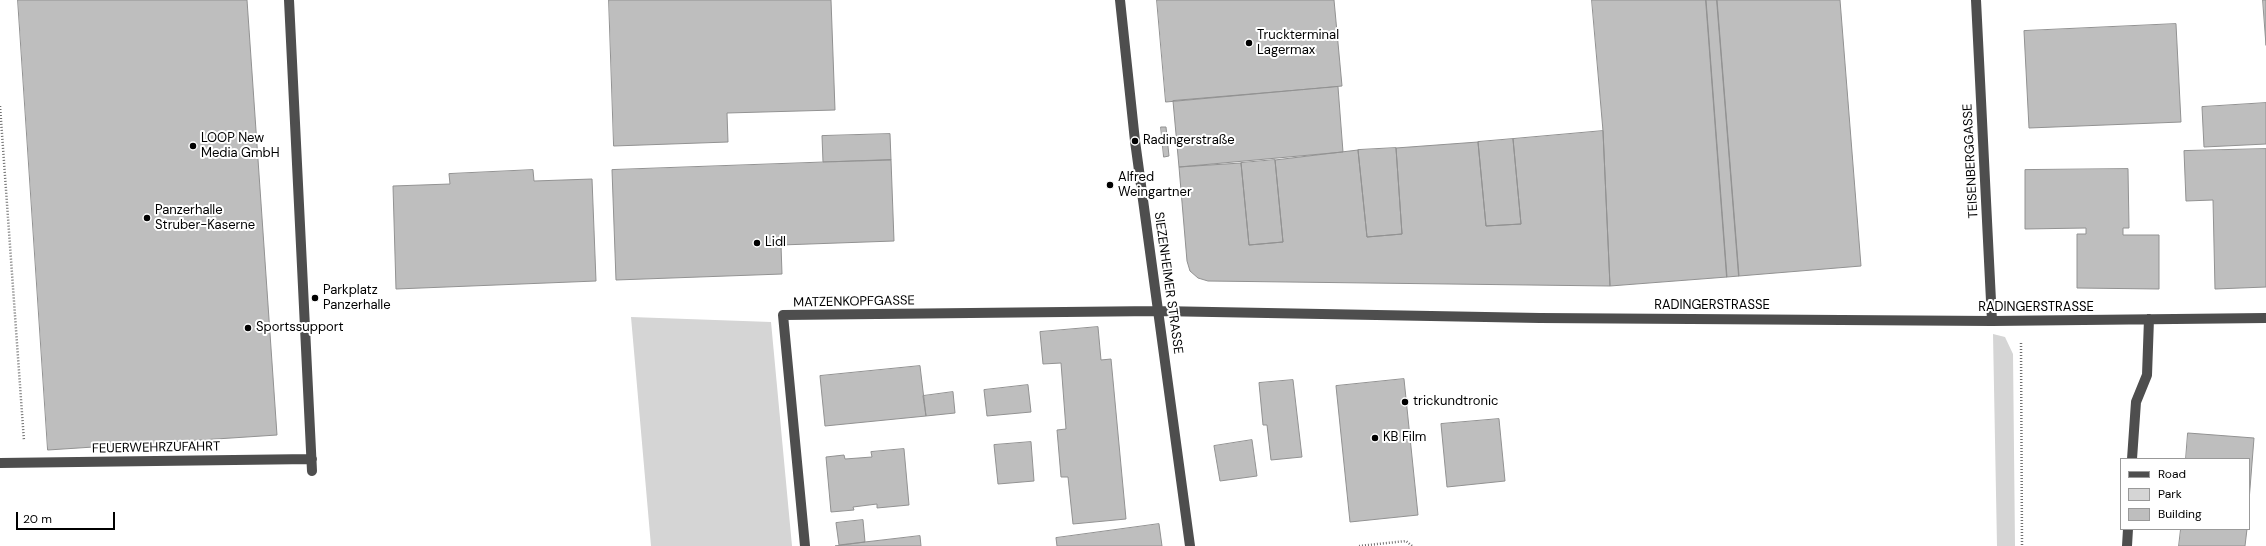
<!DOCTYPE html>
<meta charset="utf-8">
<style>
body{margin:0}
#map{position:relative;width:2266px;height:546px;overflow:hidden;background:#fff;font-family:"DM Sans",sans-serif}
canvas{display:block}
.legend{position:absolute;left:2120px;top:458px;width:130px;height:72px;box-sizing:border-box;background:#fff;border:1px solid #999;margin:0;padding:5px 7px;list-style:none;font-size:12px;color:#000}
.legend li{display:flex;align-items:center;gap:8px;height:20px}
.legend b{width:20px;border:1px solid #999}
.scale{position:absolute;left:16px;top:512px;width:99px;height:18px;box-sizing:border-box;border:2px solid #000;border-top:0;padding-left:5px;font-size:12px;line-height:14px;white-space:nowrap;color:#000;-webkit-text-stroke:3px #fff;paint-order:stroke}
</style>
<div id="map">
<canvas width="2266" height="546"></canvas>
<ul class="legend">
<li><b style="height:5px;background:#4e4e4e"></b>Road</li>
<li><b style="height:11px;background:#d5d5d5"></b>Park</li>
<li><b style="height:11px;background:#bebebe"></b>Building</li>
</ul>
<div class="scale">20 m</div>
</div>
<script>
const ctx = document.querySelector('canvas').getContext('2d');
ctx.lineJoin = 'round';
function fillPath(path, color) { ctx.fillStyle = color; ctx.fill(path, 'evenodd'); }
function strokePath(path, color, width, dash) { ctx.strokeStyle = color; ctx.lineWidth = width; ctx.lineCap = dash ? 'butt' : 'round'; ctx.setLineDash(dash || []); ctx.stroke(path); }
function write(font, color, halo, rows, align = 'center') {
  ctx.font = font + ' "DM Sans",sans-serif'; ctx.lineWidth = 4; ctx.setLineDash([]); ctx.textBaseline = 'middle'; ctx.strokeStyle = halo; ctx.fillStyle = color; for (const [text, x, y, turn = 0] of rows) {
    ctx.save(); ctx.translate(x, y); ctx.rotate((+turn || 0) * Math.PI / 180); ctx.textAlign = isNaN(turn) ? turn : align; if (halo) ctx.strokeText(text, 0, 0); ctx.fillText(text, 0, 0); ctx.restore();
  }
}
fillPath(new Path2D(`
 M 631,317 L 771,322 L 792,546 L 651,546 Z
 M 1993,334 L 2005,337 L 2013,354 L 2015,546 L 1997,546 Z`), '#d5d5d5');
const building = new Path2D(`
 M 18,0 L 247,0 L 277,435 L 48,450 Z
 M 609,0 L 831,0 L 835,110 L 727,113 L 728,142 L 614,146 Z
 M 1157,0 L 1334,0 L 1342,86 L 1166,102 Z
 M 1592,0 L 1706,0 L 1727,277 L 1610,286 L 1603,131 Z
 M 1706,0 L 1717,0 L 1739,276 L 1727,277 Z
 M 1717,0 L 1840,0 L 1861,266 L 1739,276 Z
 M 2263,0 L 2266,0 L 2266,45 Z
 M 2176,24 L 2181,122 L 2029,128 L 2024,31 Z
 M 1338,87 L 1343,152 L 1179,167 L 1173,101 Z
 M 2266,103 L 2266,144 L 2204,147 L 2202,107 Z
 M 1161,127 L 1166,127 L 1169,156 L 1164,157 Z
 M 1603,131 L 1610,286 L 1208,281 L 1198,278 L 1190,271 L 1187,261 L 1179,167 L 1241,163 L 1249,245 L 1283,242 L 1275,160 L 1358,150 L 1367,237 L 1402,234 L 1396,148 L 1478,142 L 1486,226 L 1521,224 L 1513,139 Z
 M 890,134 L 891,160 L 823,162 L 822,136 Z
 M 1513,139 L 1521,224 L 1486,226 L 1478,142 Z
 M 1396,148 L 1402,234 L 1367,237 L 1358,150 Z
 M 2266,149 L 2266,287 L 2215,289 L 2213,200 L 2186,201 L 2184,151 Z
 M 891,160 L 894,241 L 781,245 L 782,274 L 616,280 L 612,170 Z
 M 1275,160 L 1283,242 L 1249,245 L 1241,163 Z
 M 2128,169 L 2129,228 L 2123,228 L 2123,235 L 2159,235 L 2159,289 L 2077,288 L 2077,234 L 2086,234 L 2086,228 L 2025,229 L 2025,170 Z
 M 533,170 L 534,181 L 592,179 L 596,281 L 396,289 L 393,186 L 450,184 L 449,174 Z
 M 1098,327 L 1101,360 L 1111,359 L 1126,519 L 1073,524 L 1068,477 L 1061,477 L 1057,430 L 1066,429 L 1061,363 L 1043,364 L 1040,332 Z
 M 920,366 L 926,416 L 825,426 L 820,376 Z
 M 1404,379 L 1418,515 L 1350,522 L 1336,386 Z
 M 1293,380 L 1302,457 L 1271,460 L 1267,425 L 1263,425 L 1259,383 Z
 M 1028,385 L 1031,412 L 987,416 L 984,390 Z
 M 953,392 L 955,413 L 926,416 L 923,396 Z
 M 1499,419 L 1505,481 L 1447,487 L 1441,424 Z
 M 2188,433 L 2254,438 L 2249,501 L 2249,459 L 2186,459 Z
 M 1252,440 L 1257,476 L 1220,481 L 1214,446 Z
 M 1031,442 L 1034,481 L 998,484 L 994,445 Z
 M 904,449 L 909,505 L 877,508 L 877,504 L 853,507 L 854,510 L 831,512 L 826,457 L 844,455 L 845,459 L 872,457 L 871,452 Z
 M 863,520 L 865,542 L 839,545 L 836,523 Z
 M 1159,524 L 1162,546 L 1057,546 L 1056,538 Z
 M 2181,529 L 2247,529 L 2245,546 L 2179,546 Z
 M 920,536 L 921,546 L 835,546 L 865,542 Z`);
fillPath(building, '#bebebe');
strokePath(building, '#929292', 1);
strokePath(new Path2D(`
 M 0,106 L 24,441
 M 2021,343 L 2022,546
 M 1359,546 L 1406,541 L 1412,546`), '#707070', 2.5, [1, 2]);
strokePath(new Path2D(`
 M 289,0 L 312,471
 M 1120,0 L 1135,141 L 1190,546
 M 1976,0 L 1992,321
 M 2132,459 L 2136,402 L 2147,375 L 2149,319
 M 0,463 L 312,459
 M 805,546 L 783,315 L 1158,311 L 1540,318 L 1992,321 L 2266,318
 M 2127,546 L 2128,529`), '#4e4e4e', 10);
for (const [x, y, r, color] of [
 [1249,43,4,"#000"],
 [1135,141,4,"#000"],
 [193,146,4,"#000"],
 [1110,185,4,"#000"],
 [147,218,4,"#000"],
 [757,243,4,"#000"],
 [315,298,4,"#000"],
 [248,328,4,"#000"],
 [1405,402,4,"#000"],
 [1375,438,4,"#000"]
]) { const dot = new Path2D(); dot.arc(x, y, r, 0, 2 * Math.PI); ctx.fillStyle = color; ctx.fill(dot); strokePath(dot, '#fff', 1.5); }
write('13px', '#000', '#fff', [
 ["Truckterminal",1257,36],
 ["Lagermax",1257,51],
 ["LOOP New",201,139],
 ["Media GmbH",201,154],
 ["Radingerstraße",1143,141],
 ["Alfred",1118,178],
 ["Weingartner",1118,193],
 ["Panzerhalle",155,211],
 ["Struber-Kaserne",155,226],
 ["Lidl",765,243],
 ["Parkplatz",323,291],
 ["Panzerhalle",323,306],
 ["Sportssupport",256,328],
 ["trickundtronic",1413,402],
 ["KB Film",1383,438]
], 'left');
write('13px', '#000', '#fff', [
 ["TEISENBERGGASSE",1971,161,-93],
 ["SIEZENHEIMER STRASSE",1168,283,82],
 ["MATZENKOPFGASSE",854,302,-1],
 ["RADINGERSTRASSE",1712,306],
 ["RADINGERSTRASSE",2036,308],
 ["FEUERWEHRZUFAHRT",156,448,-1]
]);
</script>
